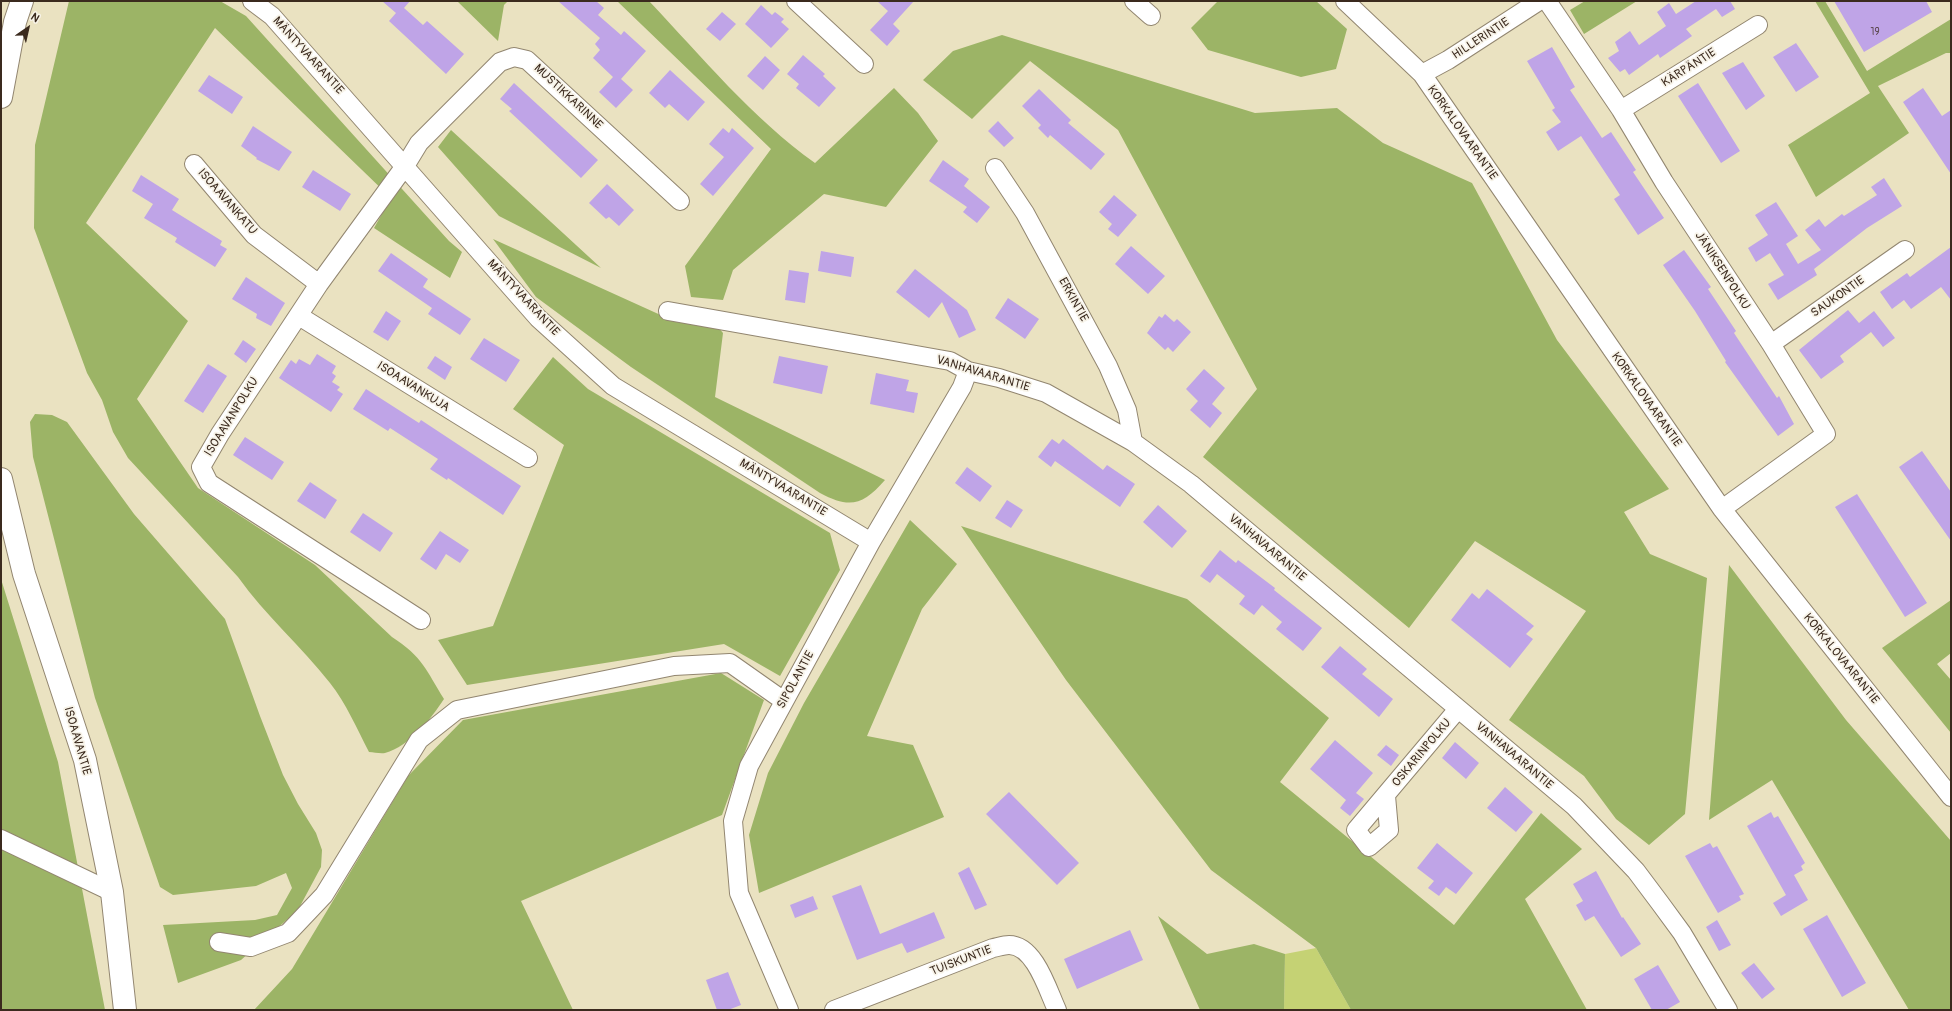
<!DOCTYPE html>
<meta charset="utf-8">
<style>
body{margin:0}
#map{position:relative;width:1952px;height:1011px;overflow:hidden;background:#eae2c1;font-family:Pangolin,sans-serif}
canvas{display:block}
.frame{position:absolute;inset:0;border:2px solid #3b2a1e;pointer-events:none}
.north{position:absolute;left:8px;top:8px;width:40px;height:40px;-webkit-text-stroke:3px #f7f3e8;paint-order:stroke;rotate:34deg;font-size:11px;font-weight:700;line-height:16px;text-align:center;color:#3b2a1e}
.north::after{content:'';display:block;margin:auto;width:14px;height:18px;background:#3b2a1e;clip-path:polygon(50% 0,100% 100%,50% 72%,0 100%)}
</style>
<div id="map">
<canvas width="1952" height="1011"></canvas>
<div class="frame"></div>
<div class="north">N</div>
</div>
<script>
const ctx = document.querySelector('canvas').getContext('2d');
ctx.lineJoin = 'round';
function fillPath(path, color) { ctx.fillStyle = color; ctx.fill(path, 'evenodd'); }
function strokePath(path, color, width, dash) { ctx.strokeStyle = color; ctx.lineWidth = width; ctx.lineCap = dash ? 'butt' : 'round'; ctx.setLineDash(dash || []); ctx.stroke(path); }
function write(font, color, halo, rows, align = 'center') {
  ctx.font = font + ' Pangolin,sans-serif'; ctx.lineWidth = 3.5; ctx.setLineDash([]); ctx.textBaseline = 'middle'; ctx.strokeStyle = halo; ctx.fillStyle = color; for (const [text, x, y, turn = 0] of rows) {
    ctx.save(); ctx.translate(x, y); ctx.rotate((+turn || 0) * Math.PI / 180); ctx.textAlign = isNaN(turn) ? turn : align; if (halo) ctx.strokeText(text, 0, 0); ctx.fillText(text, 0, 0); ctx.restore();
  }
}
fillPath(new Path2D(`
 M 1316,948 L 1351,1010 L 1284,1010 L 1285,954 Z`), '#c5d274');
fillPath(new Path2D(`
 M 69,1 L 220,1 L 246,16 L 449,241 L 462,252 L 450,278 L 374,228 L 391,198 L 215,28 L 86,223 L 188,321 L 137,399 L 198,488 L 315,565 L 392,637 C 423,657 426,670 444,699 C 430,720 410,746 385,753 C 380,754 374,752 369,752 C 357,729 346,703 330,683 C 301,646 265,615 238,577 L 128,458 L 113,432 L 102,400 L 87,373 L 34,228 L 35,145 Z
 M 457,1 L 508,1 L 504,5 L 498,41 Z
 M 617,1 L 649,1 C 702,57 752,118 815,163 L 894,88 L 918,113 L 938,141 L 886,207 L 824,194 L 733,270 L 723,300 L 691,297 L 685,266 L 771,149 Z
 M 1218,1 L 1316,1 L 1347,29 L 1336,69 L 1301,77 L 1208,50 L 1191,28 Z
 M 1585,1 L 1637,1 L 1584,34 L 1570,10 Z
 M 1815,1 L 1825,1 L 1867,71 L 1951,19 L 1951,53 L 1946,53 L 1878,86 L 1909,133 L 1816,197 L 1788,145 L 1870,93 Z
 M 1002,35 L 1255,113 L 1337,108 L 1383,143 L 1472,183 L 1557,340 L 1669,489 L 1624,512 L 1650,554 L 1707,578 L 1685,814 L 1649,845 L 1616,819 L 1584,776 L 1509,720 L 1586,611 L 1475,541 L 1409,628 L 1203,457 L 1257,389 L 1118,130 L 1030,61 L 972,119 L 923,80 L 953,51 Z
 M 451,130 L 601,268 L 499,216 L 438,147 Z
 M 493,239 L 676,322 L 717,326 L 723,333 L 715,397 L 885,480 C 863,505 850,509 820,493 L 631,367 L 536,297 Z
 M 553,357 L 588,389 L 830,533 L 840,570 L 780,676 L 724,644 L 467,685 L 438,640 L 493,626 L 564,445 L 513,409 Z
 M 35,414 L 52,415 L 67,422 L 134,514 L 225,619 L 260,716 L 283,775 L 298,804 L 316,833 L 322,850 L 321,867 L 298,910 L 241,960 L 178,983 L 163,925 L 255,920 L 277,915 L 292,888 L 286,873 L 256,886 L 173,895 L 160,887 L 95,698 L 33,457 L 30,422 Z
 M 910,520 L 957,564 L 922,609 L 867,736 L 913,745 L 944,817 L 759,893 L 749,835 L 768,773 L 804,703 Z
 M 961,526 L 1187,599 L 1329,718 L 1280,782 L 1454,925 L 1541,813 L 1582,849 L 1525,899 L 1587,1010 L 1351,1010 L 1316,948 L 1211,870 L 1066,680 Z
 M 1729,565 L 1846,720 L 1951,841 L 1951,1010 L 1909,1010 L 1772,780 L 1709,820 Z
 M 1,579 L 58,762 L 105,1010 L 1,1010 Z
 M 1951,600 L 1951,653 L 1937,664 L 1951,680 L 1951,733 L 1882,648 Z
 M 721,673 L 764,700 L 722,815 L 521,901 L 573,1010 L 254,1010 L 292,969 L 408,776 L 463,720 Z
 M 1158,916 L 1207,954 L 1254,944 L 1285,954 L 1284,1010 L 1200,1010 Z`), '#9cb466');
fillPath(new Path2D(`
 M 382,1 L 410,1 L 404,8 L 423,25 L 427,21 L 464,54 L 446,74 L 389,21 L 396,13 Z
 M 558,1 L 596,1 L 604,8 L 598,15 L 621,35 L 624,31 L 646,51 L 621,79 L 633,90 L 616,108 L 599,92 L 613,77 L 593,58 L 600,50 L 595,44 L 600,38 Z
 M 877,1 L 914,1 L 893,24 L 900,31 L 887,46 L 870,30 L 888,11 Z
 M 1696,1 L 1730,1 L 1735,9 L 1722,17 L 1716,9 L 1686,29 L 1692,36 L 1660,58 L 1658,54 L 1629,75 L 1625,69 L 1620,72 L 1608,58 L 1619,51 L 1615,42 L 1630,31 L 1639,45 L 1666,26 L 1657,12 L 1669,3 L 1676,14 Z
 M 1834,1 L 1926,1 L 1932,12 L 1864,52 Z
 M 761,5 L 772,15 L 775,12 L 784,19 L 781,22 L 789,29 L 771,48 L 745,24 Z
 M 722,12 L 736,24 L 720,41 L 706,29 Z
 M 1796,43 L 1819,77 L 1796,92 L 1773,57 Z
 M 1552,47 L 1575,87 L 1570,90 L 1602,138 L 1611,132 L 1636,170 L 1633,172 L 1664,218 L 1638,235 L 1614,199 L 1620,195 L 1581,136 L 1558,151 L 1546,132 L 1561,122 L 1552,110 L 1555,108 L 1527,61 Z
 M 803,55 L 825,74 L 823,76 L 836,88 L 819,107 L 796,88 L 799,84 L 787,74 Z
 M 765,56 L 780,70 L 763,90 L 747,76 Z
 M 1743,62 L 1765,96 L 1746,110 L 1722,73 Z
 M 670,70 L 705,102 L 688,121 L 669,104 L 665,108 L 649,93 Z
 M 209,75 L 243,97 L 232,114 L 198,91 Z
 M 514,83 L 598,160 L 581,178 L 509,111 L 512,109 L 500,99 Z
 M 1698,83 L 1740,151 L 1721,163 L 1678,96 Z
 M 1923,88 L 1942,116 L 1951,110 L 1951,174 L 1903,102 Z
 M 1039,89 L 1071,120 L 1068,123 L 1105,154 L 1091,170 L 1050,135 L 1048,138 L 1038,128 L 1041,125 L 1022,106 Z
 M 998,121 L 1014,138 L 1004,147 L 988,131 Z
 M 253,126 L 292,152 L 279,171 L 256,159 L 257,158 L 241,146 Z
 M 723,128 L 729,133 L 732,128 L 754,148 L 713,196 L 700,184 L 724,157 L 709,144 Z
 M 943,160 L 969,179 L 964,186 L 990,207 L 977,223 L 963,212 L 967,207 L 929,181 Z
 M 313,170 L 351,194 L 340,211 L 302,187 Z
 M 141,175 L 179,199 L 172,210 L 222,241 L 220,245 L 227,249 L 215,267 L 175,242 L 177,238 L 144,218 L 153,204 L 132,191 Z
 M 1884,178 L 1902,206 L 1867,228 L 1814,269 L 1817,275 L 1778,300 L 1768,284 L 1784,275 L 1770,253 L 1756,262 L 1748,248 L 1768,235 L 1755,215 L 1776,202 L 1798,236 L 1786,244 L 1798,264 L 1821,250 L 1805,230 L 1819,219 L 1825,227 L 1842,214 L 1844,216 L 1877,195 L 1871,187 Z
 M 607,184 L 634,210 L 619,226 L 609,217 L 606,219 L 589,203 Z
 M 1114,195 L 1137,215 L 1118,237 L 1108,229 L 1112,224 L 1099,212 Z
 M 1131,246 L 1165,276 L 1148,294 L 1115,264 Z
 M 1951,247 L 1951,300 L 1941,287 L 1911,309 L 1904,300 L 1892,309 L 1880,292 L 1907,273 L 1910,277 Z
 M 1684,250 L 1711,287 L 1708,289 L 1736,331 L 1734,333 L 1777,398 L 1779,396 L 1794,424 L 1778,436 L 1725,362 L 1726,361 L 1695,311 L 1663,265 Z
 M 821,251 L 854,257 L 851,277 L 818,271 Z
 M 391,253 L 428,279 L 423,287 L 471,319 L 460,335 L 428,314 L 432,308 L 378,271 Z
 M 915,269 L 967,310 L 976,330 L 959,338 L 942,302 L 929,318 L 896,292 Z
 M 789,270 L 809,273 L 805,303 L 785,300 Z
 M 246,277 L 285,303 L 271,326 L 256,318 L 257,314 L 232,299 Z
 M 1008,298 L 1039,319 L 1025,339 L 995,318 Z
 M 1848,310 L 1859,323 L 1874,311 L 1895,338 L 1883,347 L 1871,332 L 1840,356 L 1844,362 L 1821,379 L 1799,350 Z
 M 386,311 L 401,321 L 388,341 L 373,332 Z
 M 1165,314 L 1174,322 L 1177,319 L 1191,332 L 1173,352 L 1168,347 L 1165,350 L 1147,333 L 1159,316 L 1162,318 Z
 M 484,338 L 520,360 L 506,382 L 470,359 Z
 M 243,340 L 256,349 L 246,363 L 234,354 Z
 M 317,354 L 336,366 L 332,373 L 336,376 L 332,382 L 340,387 L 337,390 L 343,394 L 331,412 L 279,378 L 291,360 L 296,364 L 299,359 L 310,365 Z
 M 435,356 L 452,367 L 445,380 L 427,368 Z
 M 779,356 L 828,366 L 822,394 L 773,383 Z
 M 208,364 L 227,376 L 203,413 L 184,401 Z
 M 1204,369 L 1225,388 L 1212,404 L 1222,413 L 1210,428 L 1190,410 L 1198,401 L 1186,389 Z
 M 876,373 L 909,380 L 906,391 L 918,393 L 914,413 L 870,404 Z
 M 366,389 L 419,423 L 421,420 L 521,486 L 503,515 L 448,478 L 447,480 L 430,469 L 438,459 L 390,428 L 388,431 L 353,409 Z
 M 245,437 L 284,462 L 272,480 L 233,455 Z
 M 1052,439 L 1059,444 L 1063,439 L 1103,470 L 1107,465 L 1135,484 L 1120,507 L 1055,461 L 1051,467 L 1038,457 Z
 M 1922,451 L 1951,492 L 1951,541 L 1899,467 Z
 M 967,467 L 992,486 L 980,502 L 955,483 Z
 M 310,482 L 337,500 L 325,519 L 297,501 Z
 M 1857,494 L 1927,603 L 1905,617 L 1835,507 Z
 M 1007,500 L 1023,510 L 1011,528 L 995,518 Z
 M 1158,505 L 1187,531 L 1172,548 L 1143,522 Z
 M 363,513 L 393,533 L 380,552 L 350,532 Z
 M 440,531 L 469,550 L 460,563 L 446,554 L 436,570 L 420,559 Z
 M 1220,550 L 1236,563 L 1238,560 L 1275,588 L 1274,590 L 1322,628 L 1303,651 L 1276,629 L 1282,622 L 1262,605 L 1254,615 L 1239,604 L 1245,596 L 1217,574 L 1210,583 L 1200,576 Z
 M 1487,589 L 1534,626 L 1526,634 L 1533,639 L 1510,668 L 1451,620 L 1472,593 L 1479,599 Z
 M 1340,646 L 1367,669 L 1362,674 L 1393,699 L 1379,717 L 1321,667 Z
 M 1335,740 L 1373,773 L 1356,793 L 1364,799 L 1350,816 L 1340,808 L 1346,800 L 1310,769 Z
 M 1455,742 L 1479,763 L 1466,779 L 1442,758 Z
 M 1386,745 L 1399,755 L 1391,766 L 1377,755 Z
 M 1505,787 L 1533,812 L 1516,832 L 1487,808 Z
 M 1009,792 L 1079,863 L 1057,885 L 986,814 Z
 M 1771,812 L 1774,818 L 1778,816 L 1805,863 L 1801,866 L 1803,870 L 1794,875 L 1808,900 L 1781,916 L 1773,903 L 1786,895 L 1747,826 Z
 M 1437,843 L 1473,873 L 1456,894 L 1446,887 L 1439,896 L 1428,888 L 1434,881 L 1417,868 Z
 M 1710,843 L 1713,848 L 1717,846 L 1744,894 L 1739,896 L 1741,900 L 1718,913 L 1685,856 Z
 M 969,867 L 987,905 L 975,910 L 958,873 Z
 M 1596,871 L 1622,918 L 1623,917 L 1641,944 L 1621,957 L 1594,916 L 1585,921 L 1576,905 L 1583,901 L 1573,884 Z
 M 861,885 L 880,934 L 934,912 L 945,938 L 907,953 L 902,943 L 857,960 L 832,896 Z
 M 813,896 L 818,909 L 795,918 L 790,905 Z
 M 1827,915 L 1866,983 L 1842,997 L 1803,929 Z
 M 1717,920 L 1731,945 L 1719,951 L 1706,927 Z
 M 1130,930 L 1143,960 L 1077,989 L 1064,959 Z
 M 1754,963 L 1775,989 L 1762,999 L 1741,973 Z
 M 1658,965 L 1680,1002 L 1666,1010 L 1652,1010 L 1634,979 Z
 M 728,972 L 741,1005 L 728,1010 L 717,1010 L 706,980 Z`), '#bfa4e7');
const minor = new Path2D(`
 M 252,1 L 272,16 L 538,318 L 613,386 L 871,542
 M 796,1 L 864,64
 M 1134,1 L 1151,16
 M 1345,1 L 1422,74 L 1722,509 L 1951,797
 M 1547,1 L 1621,110 L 1664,182 L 1771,344 L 1826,434 L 1722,509
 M 1422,74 L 1448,60 L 1539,1
 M 1621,110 L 1758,25
 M 194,164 L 254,235 L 319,284
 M 995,168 L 1025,213 L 1108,366 L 1127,410 L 1133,442
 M 668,311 L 950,361 L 968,371 L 999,378 L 1046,393 L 1133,442 L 1191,484 L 1574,806 L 1636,871 L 1660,903 L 1682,933 L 1728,1010
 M 299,316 L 528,458
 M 1771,344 L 1905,250
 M 421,620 L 209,483 L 201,467 L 220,434 L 319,284 L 405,166 L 419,143 L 500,62 L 514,57 L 527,60 L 680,201
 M 1386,796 L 1389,830 L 1369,847 L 1356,830 L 1458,709
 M 1,839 L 112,892
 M 219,942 L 251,947 L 288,933 L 324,895 L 419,740 L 457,710 L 674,666 L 730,663 L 784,701
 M 789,1010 L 739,893 L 733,821 L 749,766 L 871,542 L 962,387 L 968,371
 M 834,1010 L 993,948 C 998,947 1004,945 1009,945 C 1035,945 1048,991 1057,1010`);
const major = new Path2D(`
 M 1,97 L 15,22 L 22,1
 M 1,479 L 24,574 L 85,760 L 112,892 L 125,1010`);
strokePath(minor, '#928670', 20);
strokePath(major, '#928670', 24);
strokePath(minor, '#fff', 18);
strokePath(major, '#fff', 22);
write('10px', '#5c4850', null, [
 ["19",1875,32]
]);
write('12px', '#3b2a1e', '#f7f3e8', [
 ["HILLERINTIE",1481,39,-33],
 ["MÄNTYVAARANTIE",308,56,48],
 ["KÄRPÄNTIE",1689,68,-32],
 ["MUSTIKKARINNE",568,97,43],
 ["KORKALOVAARANTIE",1462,133,55],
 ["ISOAAVANKATU",227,202,49],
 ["JÄNIKSENPOLKU",1722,271,57],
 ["SAUKONTIE",1838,297,-35],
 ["MÄNTYVAARANTIE",523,298,47],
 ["ERKINTIE",1073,300,61],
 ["VANHAVAARANTIE",983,374,17],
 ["ISOAAVANKUJA",413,387,32],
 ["KORKALOVAARANTIE",1646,400,55],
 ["ISOAAVANPOLKU",232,417,-58],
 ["MÄNTYVAARANTIE",783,488,31],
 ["VANHAVAARANTIE",1267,548,40],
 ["KORKALOVAARANTIE",1841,659,51],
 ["SIPOLANTIE",796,680,-61],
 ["ISOAAVANTIE",77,741,74],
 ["OSKARINPOLKU",1422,753,-50],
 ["VANHAVAARANTIE",1514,756,40],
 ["TUISKUNTIE",961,961,-21]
]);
</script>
